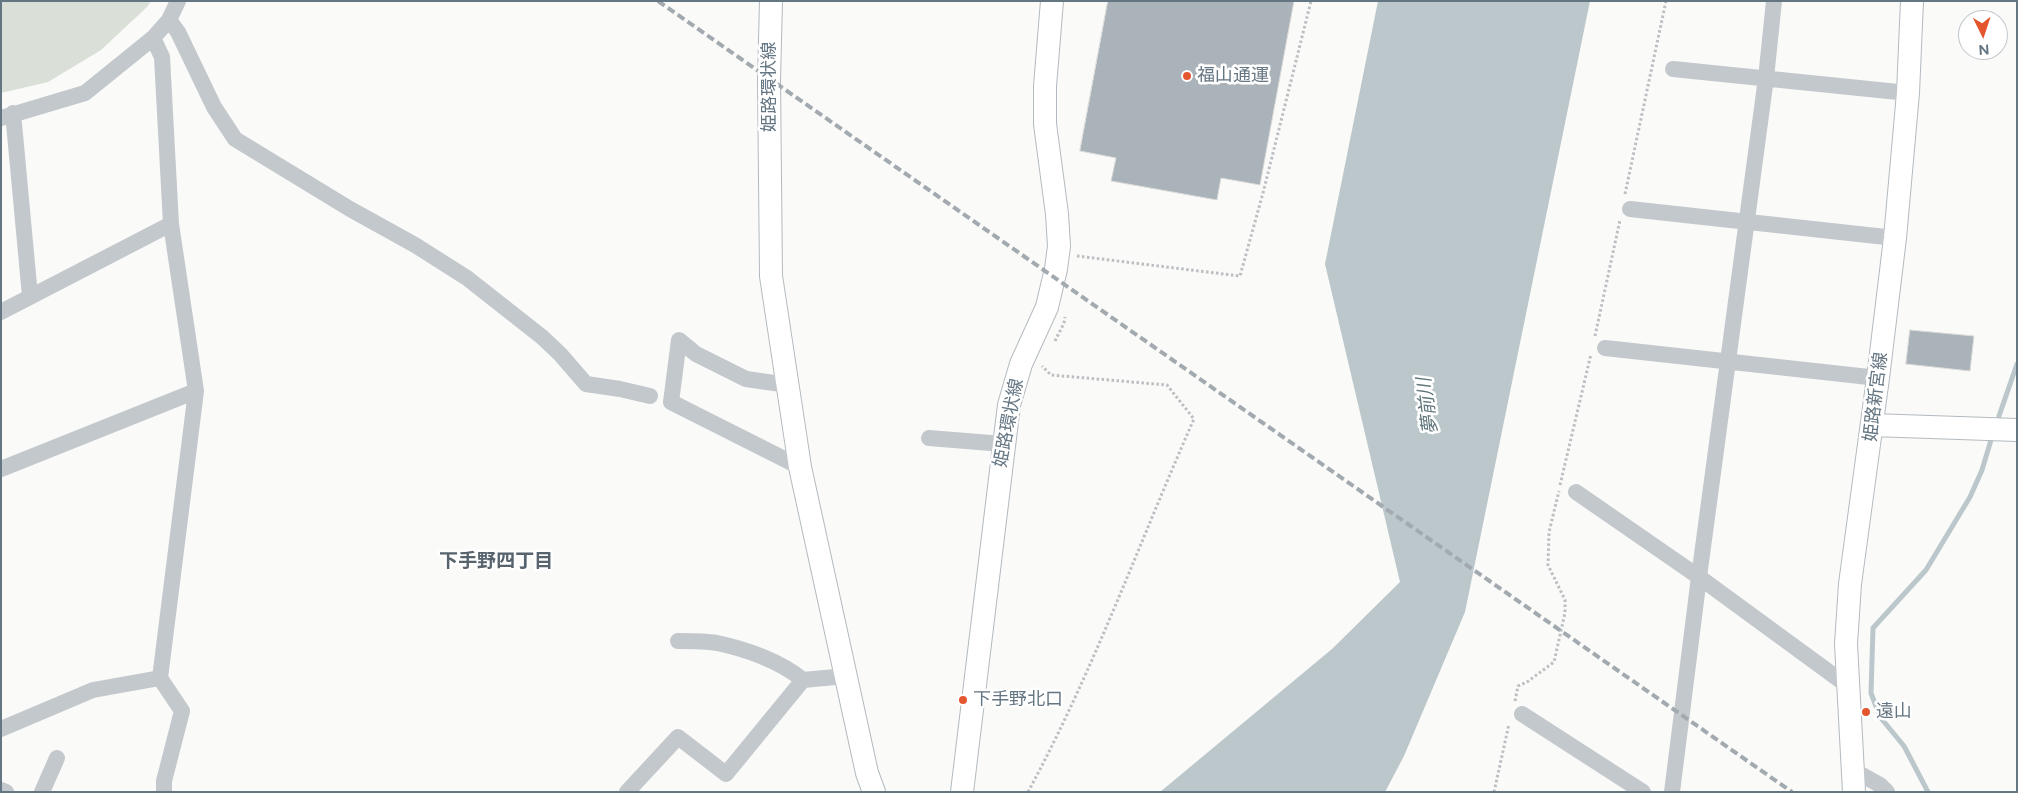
<!DOCTYPE html>
<meta charset="utf-8">
<style>
body{margin:0}
#map{position:relative;width:2018px;height:793px;overflow:hidden;background:#fafaf8;font-family:Figtree,sans-serif}
canvas{display:block}
.frame{position:absolute;inset:0;border:2px solid #657683;pointer-events:none}
.north{position:absolute;left:1958px;top:10px;width:50px;height:50px;box-sizing:border-box;background:#fff;border:1px solid #c1c8cd;border-radius:50%;rotate:176deg;font-size:14px;font-weight:700;line-height:20px;text-align:center;color:#657683}
.north::after{content:'';display:block;margin:auto;width:18px;height:22px;background:#e4572e;clip-path:polygon(50% 0,100% 100%,50% 72%,0 100%)}
</style>
<div id="map">
<canvas width="2018" height="793"></canvas>
<div class="frame"></div>
<div class="north">N</div>
</div>
<script>
const ctx = document.querySelector('canvas').getContext('2d');
ctx.lineJoin = 'round';
function fillPath(path, color) { ctx.fillStyle = color; ctx.fill(path, 'evenodd'); }
function strokePath(path, color, width, dash) { ctx.strokeStyle = color; ctx.lineWidth = width; ctx.lineCap = dash ? 'butt' : 'round'; ctx.setLineDash(dash || []); ctx.stroke(path); }
function write(font, color, halo, rows, align = 'center') {
  ctx.font = font + ' Figtree,"Noto Sans JP",sans-serif'; ctx.lineWidth = 5; ctx.setLineDash([]); ctx.textBaseline = 'middle'; ctx.strokeStyle = halo; ctx.fillStyle = color; for (const [text, x, y, turn = 0] of rows) {
    ctx.save(); ctx.translate(x, y); ctx.rotate((+turn || 0) * Math.PI / 180); ctx.textAlign = isNaN(turn) ? turn : align; if (halo) ctx.strokeText(text, 0, 0); ctx.fillText(text, 0, 0); ctx.restore();
  }
}
fillPath(new Path2D(`
 M 1,1 L 151,1 L 147,7 L 101,50 L 48,82 L 1,93 Z`), '#dadfd7');
fillPath(new Path2D(`
 M 1378,1 L 1590,1 L 1465,612 L 1404,756 L 1385,792 L 1160,792 L 1332,649 L 1400,582 L 1325,264 Z`), '#bbc7cb');
strokePath(new Path2D(`
 M 1999,416 L 2017,364
 M 1928,792 L 1904,746 L 1880,717 L 1871,693 L 1873,628 L 1926,570 L 1970,497 L 1982,470 L 1991,440`), '#bbc7cb', 5);
const building = new Path2D(`
 M 1108,1 L 1294,1 L 1260,185 L 1221,178 L 1217,200 L 1111,181 L 1116,158 L 1080,151 Z
 M 1910,330 L 1974,336 L 1970,371 L 1906,364 Z`);
fillPath(building, '#aab3b9');
strokePath(building, '#dcdcda', 1);
const secondary = new Path2D(`
 M 771,1 L 769,80 L 771,276 L 800,467 L 867,773 L 874,792
 M 1872,425 L 2017,430
 M 962,792 L 1009,405 L 1021,364 L 1047,307 L 1056,269 L 1059,246 L 1057,214 L 1045,124 L 1045,86 L 1052,1
 M 1854,792 L 1846,644 L 1850,584 L 1878,378 L 1895,238 L 1908,93 L 1912,1`);
strokePath(secondary, '#b3babf', 24);
strokePath(new Path2D(`
 M 1625,194 L 1666,1
 M 1077,256 L 1240,276 L 1263,193 L 1311,1
 M 1595,336 L 1620,220
 M 1055,341 L 1064,323 L 1065,317
 M 1560,485 L 1591,354
 M 1515,701 L 1518,686 L 1527,682 L 1554,662 L 1565,613 L 1565,600 L 1548,565 L 1549,532 L 1559,491
 M 1028,792 C 1093,672 1139,543 1194,419 L 1167,385 L 1051,375 L 1042,366
 M 1494,792 L 1509,724`), '#bbbfc2', 3, [2.5, 2.5]);
strokePath(new Path2D(`
 M 169,20 L 178,32 L 214,107 L 235,139 L 350,209 L 415,245 L 467,278 L 542,337 L 560,354 L 586,384 L 620,389 L 650,396
 M 153,38 L 162,57 L 171,224 L 196,391 L 160,678 L 182,711 L 164,781 L 164,792
 M 1673,69 L 1908,93
 M 13,113 L 30,296
 M 1,118 L 85,93 L 153,38 L 169,20 L 178,1
 M 1630,209 L 1895,238
 M 1,312 L 171,224
 M 1605,348 L 1878,378
 M 788,385 L 746,379 L 696,354 L 679,340 L 671,402 L 800,467
 M 929,438 L 1003,444
 M 1,469 L 196,391
 M 1576,492 L 1699,577 L 1848,686
 M 678,641 C 691,641 705,641 717,643 C 746,649 780,661 803,680
 M 1522,714 L 1643,792
 M 1,729 L 93,690 L 160,678
 M 1853,770 L 1880,785 L 1887,792
 M 1,790 L 6,792
 M 42,792 L 57,758
 M 627,792 L 678,737 L 726,774 L 803,680 L 846,676
 M 1672,792 L 1699,577 L 1766,78 L 1774,1`), '#c3c8cc', 16);
strokePath(secondary, '#fff', 22);
strokePath(new Path2D(`
 M 658,1 L 1792,792`), '#a2aab0', 4, [8, 4]);
for (const [x, y, r, color] of [
 [1187,76,5,"#e4572e"],
 [963,700,5,"#e4572e"],
 [1866,712,5,"#e4572e"]
]) { const dot = new Path2D(); dot.arc(x, y, r, 0, 2 * Math.PI); ctx.fillStyle = color; ctx.fill(dot); strokePath(dot, '#fff', 2); }
write('18px', '#657683', '#fff', [
 ["福山通運",1197,76],
 ["下手野北口",973,700],
 ["遠山",1876,712]
], 'left');
write('18px', '#657683', '#fff', [
 ["姫路環状線",770,87,-90],
 ["姫路新宮線",1876,397,-83],
 ["姫路環状線",1009,423,-79]
]);
write('italic 19px', '#60757c', '#fff', [
 ["夢前川",1428,406,-97]
]);
write('bold 19px', '#57646e', '#fff', [
 ["下手野四丁目",496,561]
]);
</script>
